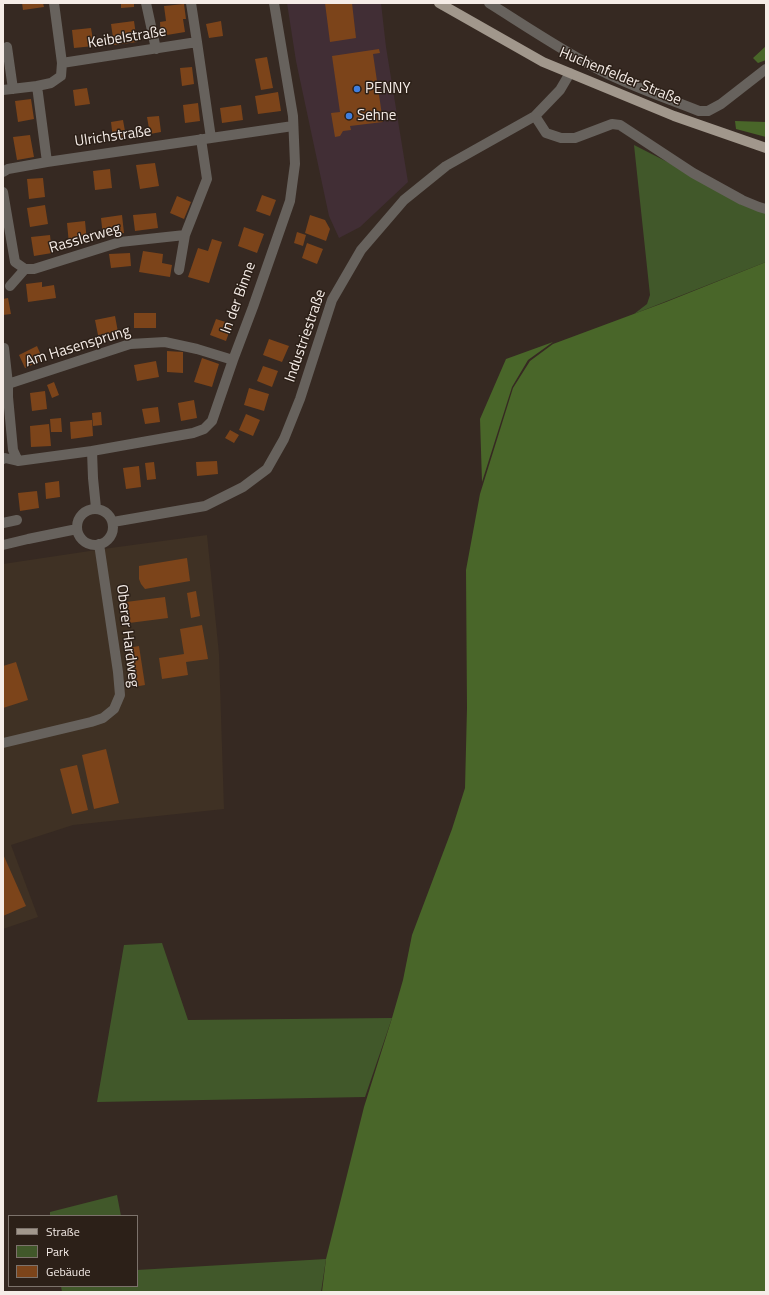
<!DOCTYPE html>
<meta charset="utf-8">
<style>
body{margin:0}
#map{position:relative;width:769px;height:1295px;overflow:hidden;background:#362922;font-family:"Titillium Web",sans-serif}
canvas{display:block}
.frame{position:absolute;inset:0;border:4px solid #f5ece7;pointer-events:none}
.legend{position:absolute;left:8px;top:1215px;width:130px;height:72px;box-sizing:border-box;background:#2c2018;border:1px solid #7c726b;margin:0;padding:5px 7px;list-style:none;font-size:12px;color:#f5ece7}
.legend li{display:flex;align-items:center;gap:8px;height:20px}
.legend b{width:20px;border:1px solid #7c726b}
</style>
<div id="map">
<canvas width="769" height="1295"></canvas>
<div class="frame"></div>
<ul class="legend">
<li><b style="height:5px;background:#a1978c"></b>Straße</li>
<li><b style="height:11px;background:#41582a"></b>Park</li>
<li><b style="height:11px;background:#7c441a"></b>Gebäude</li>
</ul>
</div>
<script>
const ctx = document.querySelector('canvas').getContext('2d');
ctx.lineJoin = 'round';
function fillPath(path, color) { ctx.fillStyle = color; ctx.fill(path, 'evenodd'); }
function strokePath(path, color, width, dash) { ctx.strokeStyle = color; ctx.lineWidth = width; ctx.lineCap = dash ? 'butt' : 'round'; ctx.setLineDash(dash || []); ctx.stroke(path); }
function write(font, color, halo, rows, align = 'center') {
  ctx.font = font + ' "Titillium Web",sans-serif'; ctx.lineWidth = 3; ctx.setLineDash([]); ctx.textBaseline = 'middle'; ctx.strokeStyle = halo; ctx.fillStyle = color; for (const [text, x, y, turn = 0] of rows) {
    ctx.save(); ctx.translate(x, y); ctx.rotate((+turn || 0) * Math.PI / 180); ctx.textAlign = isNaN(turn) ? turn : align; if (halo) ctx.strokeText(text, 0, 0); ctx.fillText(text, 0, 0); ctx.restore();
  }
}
fillPath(new Path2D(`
 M 287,3 L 381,3 L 386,47 L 408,182 L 360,227 L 339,238 L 329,216 L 296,61 Z`), '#412e35');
fillPath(new Path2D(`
 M 207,535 L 219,654 L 224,809 L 73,825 L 11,845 L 38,917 L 3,929 L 3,564 L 103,549 Z`), '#3f3124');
fillPath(new Path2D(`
 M 634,145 L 766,212 L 766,262 L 634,314 L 647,304 L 650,295 Z
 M 162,943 L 188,1020 L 392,1018 L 365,1097 L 97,1102 L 124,945 Z
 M 117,1195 L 121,1216 L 50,1216 L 50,1212 Z
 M 326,1259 L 321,1292 L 62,1292 L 61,1286 L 137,1286 L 137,1270 Z`), '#41582a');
fillPath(new Path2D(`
 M 766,46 L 766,60 L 758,63 L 753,58 Z
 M 735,121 L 766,122 L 766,137 L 736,129 Z
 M 766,262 L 766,1292 L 322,1292 L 326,1259 L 364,1107 L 392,1018 L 403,980 L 412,935 L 452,829 L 465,788 L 467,708 L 466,570 L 480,494 L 513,388 L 530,361 L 553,344 L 666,302 Z
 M 553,342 L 528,360 L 512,387 L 482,482 L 480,419 L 506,359 Z`), '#496629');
fillPath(new Path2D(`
 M 22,3 L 43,3 L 44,7 L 23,10 Z
 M 121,3 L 134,3 L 134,7 L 121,8 Z
 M 325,3 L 352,3 L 356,38 L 330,42 Z
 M 184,4 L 186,19 L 183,19 L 185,32 L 161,36 L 160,22 L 166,21 L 164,6 Z
 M 134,21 L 137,42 L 114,45 L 111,24 Z
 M 221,21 L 223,36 L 209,38 L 206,24 Z
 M 91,28 L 94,46 L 74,48 L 72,30 Z
 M 379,49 L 380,53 L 373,54 L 383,122 L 350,126 L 351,130 L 343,131 L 340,136 L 335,137 L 331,113 L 340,112 L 332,56 Z
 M 267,57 L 273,88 L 261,90 L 255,59 Z
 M 192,67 L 194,84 L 182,86 L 180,68 Z
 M 87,88 L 90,104 L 75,106 L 73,90 Z
 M 278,92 L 281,111 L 258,114 L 255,96 Z
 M 31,99 L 34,119 L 18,122 L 15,101 Z
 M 198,103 L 200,121 L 185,123 L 183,105 Z
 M 241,105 L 243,120 L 222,123 L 220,108 Z
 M 159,116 L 161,132 L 150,134 L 147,117 Z
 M 123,120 L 126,137 L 113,139 L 111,122 Z
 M 30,135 L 34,157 L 17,160 L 13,137 Z
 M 155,163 L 159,186 L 140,189 L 136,165 Z
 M 110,169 L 112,188 L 95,190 L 93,171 Z
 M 43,178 L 45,197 L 29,199 L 27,179 Z
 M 262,195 L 276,200 L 270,216 L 256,211 Z
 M 177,196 L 191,202 L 184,219 L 170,213 Z
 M 45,205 L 48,224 L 30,227 L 27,208 Z
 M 156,213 L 158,228 L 135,231 L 133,215 Z
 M 122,215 L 124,233 L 103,236 L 101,218 Z
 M 310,215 L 325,220 L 330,229 L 326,241 L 305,233 Z
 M 85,221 L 87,242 L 69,244 L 67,223 Z
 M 244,227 L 264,234 L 257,253 L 238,246 Z
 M 297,232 L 306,235 L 303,246 L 294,243 Z
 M 50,235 L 52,253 L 34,256 L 31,237 Z
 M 212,239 L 222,242 L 209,283 L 188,277 L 198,248 L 208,251 Z
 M 307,243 L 323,249 L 317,264 L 302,258 Z
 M 143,251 L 163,254 L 162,263 L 172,265 L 170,277 L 139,272 Z
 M 130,253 L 131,266 L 111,268 L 109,254 Z
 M 42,282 L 42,287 L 54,285 L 56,298 L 28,302 L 26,284 Z
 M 8,298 L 11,314 L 3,315 L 3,299 Z
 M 134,313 L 156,313 L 156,328 L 134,328 Z
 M 115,316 L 118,332 L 98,335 L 95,320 Z
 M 216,319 L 232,324 L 226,341 L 210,335 Z
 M 269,339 L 289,346 L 282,362 L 263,355 Z
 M 37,346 L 43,360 L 25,368 L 19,355 Z
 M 167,351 L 183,352 L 183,373 L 167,372 Z
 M 202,358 L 219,364 L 212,387 L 194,382 Z
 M 156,361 L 159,377 L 137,381 L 134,365 Z
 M 263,366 L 278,371 L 272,387 L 257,381 Z
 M 54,382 L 59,395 L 52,398 L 47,385 Z
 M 249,388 L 269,394 L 264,411 L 244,405 Z
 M 45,391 L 47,409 L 32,411 L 30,393 Z
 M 194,400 L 197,418 L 181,421 L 178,403 Z
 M 158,407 L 160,422 L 145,424 L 142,409 Z
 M 101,412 L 102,425 L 93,426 L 92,413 Z
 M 246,414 L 260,420 L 253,436 L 239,430 Z
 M 61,418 L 62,432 L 51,432 L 50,419 Z
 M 92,420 L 93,436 L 71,439 L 70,422 Z
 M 49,424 L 51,446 L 31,447 L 30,426 Z
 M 230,430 L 239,435 L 234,443 L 225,438 Z
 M 217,461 L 218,474 L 197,476 L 196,462 Z
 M 154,462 L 156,479 L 147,480 L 145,463 Z
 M 139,466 L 141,487 L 126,489 L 123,468 Z
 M 59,481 L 60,497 L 46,499 L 45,483 Z
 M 37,491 L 39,508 L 20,511 L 18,493 Z
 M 187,558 L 190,581 L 145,589 L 141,584 L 139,579 L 139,566 Z
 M 196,591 L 200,616 L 191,618 L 187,593 Z
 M 165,597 L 168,618 L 129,623 L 126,602 Z
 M 202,625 L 208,659 L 186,662 L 188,675 L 162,679 L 159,658 L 184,654 L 180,629 Z
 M 139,646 L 145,685 L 134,687 L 128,648 Z
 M 16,662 L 28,700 L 3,708 L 3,666 Z
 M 106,749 L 119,803 L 94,809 L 82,755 Z
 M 77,765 L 88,810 L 72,814 L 60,769 Z
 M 3,854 L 26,906 L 3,916 Z`), '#7c441a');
strokePath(new Path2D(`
 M 54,3 L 62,63 L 197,42
 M 146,3 L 156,49
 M 191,3 L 197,42 L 211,138
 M 489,3 C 524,25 558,48 594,67 C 627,85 664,97 699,111 L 708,111 L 721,104 L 766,69
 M 7,47 L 13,89
 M 37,86 L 51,83 L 61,76 L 62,63
 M 3,90 L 37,86 L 47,162 L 293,126
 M 535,116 L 546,133 L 561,138 L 575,138 L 612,124 L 620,125 L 693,173 L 742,200 L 759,207 L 766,209
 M 3,172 L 8,169 L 47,162
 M 3,192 L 15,262 L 25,269 L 34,269 L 120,242 L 185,235 L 207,179 L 201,139
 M 179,270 L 185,235
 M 10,286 L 25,269
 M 4,348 L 8,384
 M 3,459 L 5,458 L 18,461 L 92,451
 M 18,461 L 13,450 L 8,397 L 8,384 L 130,344 L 165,342 L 197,349 L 233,360
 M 96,508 L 93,478 L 92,451 L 193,433 L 204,429 L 212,421 L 233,360 L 253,307 L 290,201 L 295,164 L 293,116 L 274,3
 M77 527a18 18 0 1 1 36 0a18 18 0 1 1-36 0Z
 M 113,522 L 205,506 L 243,487 L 267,469 L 284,439 L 300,399 L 332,300 L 361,250 L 404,200 L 446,166 L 535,116 L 560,90 L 570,73
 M 3,523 L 17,520
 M 3,545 L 28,539 L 77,529
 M 3,743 L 91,722 L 103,718 L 114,709 L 120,695 L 118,672 L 99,544`), '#67625d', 10);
strokePath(new Path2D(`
 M 439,3 L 543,62 L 674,116 L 766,148`), '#a1978c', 10);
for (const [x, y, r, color] of [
 [357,89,4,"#3f7fe0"],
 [349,116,4,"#3f7fe0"]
]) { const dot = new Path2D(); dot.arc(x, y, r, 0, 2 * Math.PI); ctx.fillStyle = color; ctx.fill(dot); strokePath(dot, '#2c2018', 1.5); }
write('15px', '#f5ece7', '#2c2018', [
 ["Keibelstraße",127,38,-9],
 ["Huchenfelder Straße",620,77,22],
 ["Ulrichstraße",113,137,-8],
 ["Rasslerweg",85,239,-16],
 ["In der Binne",239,298,-70],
 ["Industriestraße",306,336,-71],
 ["Am Hasensprung",78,347,-17],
 ["Oberer Hardweg",127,636,83]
]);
write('15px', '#f5ece7', '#2c2018', [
 ["PENNY",365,89],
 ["Sehne",357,116]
], 'left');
</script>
